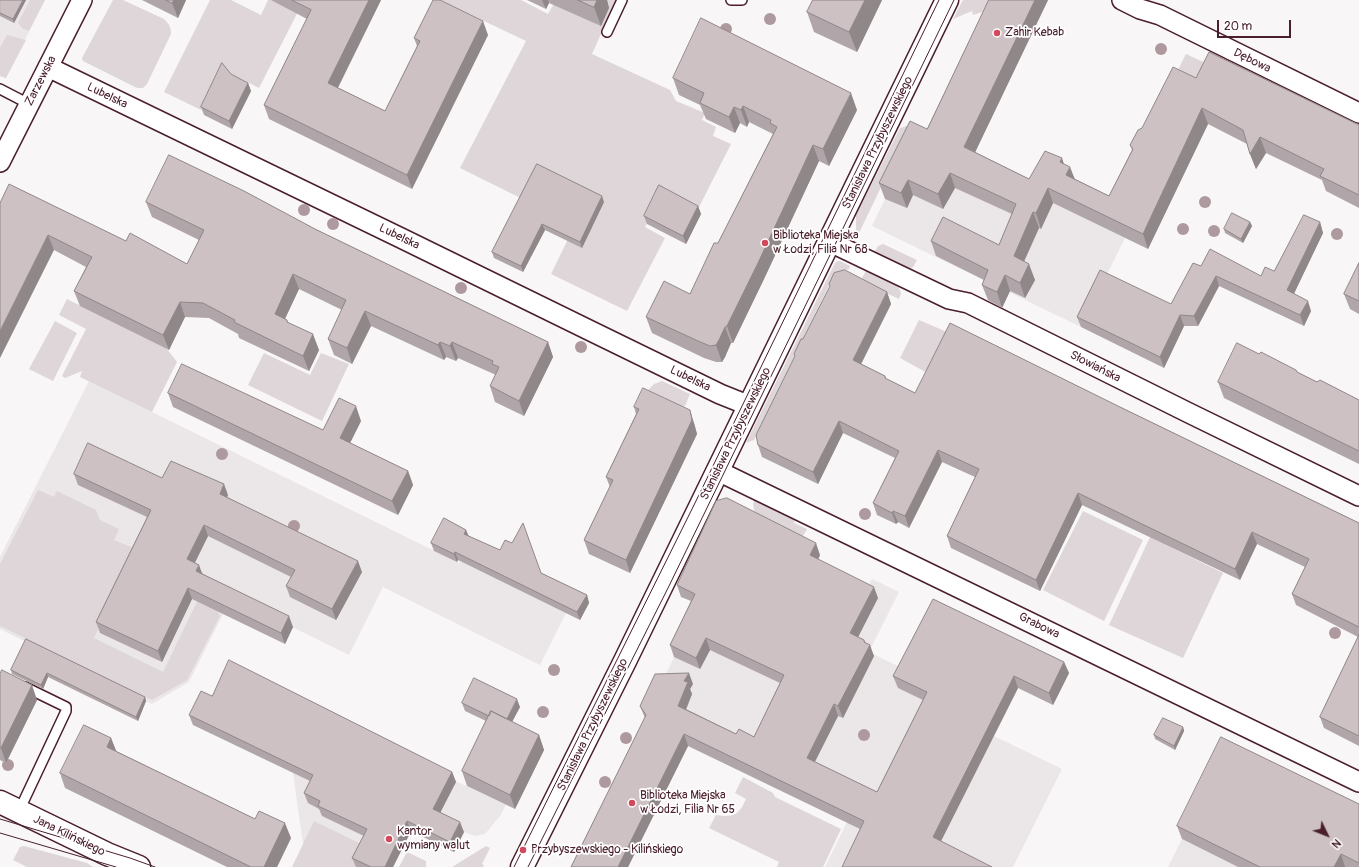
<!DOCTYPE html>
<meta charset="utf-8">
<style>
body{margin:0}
#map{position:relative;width:1359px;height:867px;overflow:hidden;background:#f8f6f7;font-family:Pangolin,sans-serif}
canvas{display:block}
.north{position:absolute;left:1307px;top:815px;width:40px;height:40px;-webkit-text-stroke:3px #fff;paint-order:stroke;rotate:133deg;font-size:11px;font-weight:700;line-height:16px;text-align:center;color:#4a1f2b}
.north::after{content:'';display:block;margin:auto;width:14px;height:18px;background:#4a1f2b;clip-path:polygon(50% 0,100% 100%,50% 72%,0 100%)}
.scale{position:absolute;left:1217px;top:20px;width:74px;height:18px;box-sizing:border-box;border:2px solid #4a1f2b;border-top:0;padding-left:5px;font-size:12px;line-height:14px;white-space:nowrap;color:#4a1f2b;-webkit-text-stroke:3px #fff;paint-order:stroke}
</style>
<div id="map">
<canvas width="1359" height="867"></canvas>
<div class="north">N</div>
<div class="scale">20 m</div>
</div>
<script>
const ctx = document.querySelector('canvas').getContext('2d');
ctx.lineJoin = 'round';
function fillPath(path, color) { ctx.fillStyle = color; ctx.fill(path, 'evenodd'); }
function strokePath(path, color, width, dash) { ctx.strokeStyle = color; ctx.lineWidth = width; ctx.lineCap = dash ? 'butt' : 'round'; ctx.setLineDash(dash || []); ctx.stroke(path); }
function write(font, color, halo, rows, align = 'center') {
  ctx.font = font + ' Pangolin,sans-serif'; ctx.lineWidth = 3.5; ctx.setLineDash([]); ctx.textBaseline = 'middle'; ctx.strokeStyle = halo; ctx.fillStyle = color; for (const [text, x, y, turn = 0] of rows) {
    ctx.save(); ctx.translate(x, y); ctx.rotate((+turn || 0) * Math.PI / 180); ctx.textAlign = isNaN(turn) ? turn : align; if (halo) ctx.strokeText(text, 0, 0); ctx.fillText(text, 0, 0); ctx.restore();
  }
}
fillPath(new Path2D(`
 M 0,0 L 45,0 L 6,78 L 0,76 Z
 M 916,136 L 1125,238 L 1081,327 L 872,226 Z
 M 89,381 L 457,562 L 459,563 L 460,561 L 566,613 L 540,665 L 383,587 L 349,655 L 229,596 L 221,612 L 223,614 L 189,682 L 152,704 L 0,629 L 0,557 Z
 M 872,579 L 899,592 L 869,652 L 926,680 L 1018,688 L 994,736 L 1062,769 L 1013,867 L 825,867 L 847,822 L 651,727 L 645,718 L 699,605 L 841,639 Z
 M 407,758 L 506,805 L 500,816 L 485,834 L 475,836 L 464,832 L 454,852 L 411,831 L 393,867 L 303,844 L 293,773 Z
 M 1182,839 L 1238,867 L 1168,867 Z`), '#ebe6e8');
fillPath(new Path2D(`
 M 30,0 L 45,0 L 29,31 L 23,29 L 18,23 Z
 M 113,0 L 123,0 L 164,19 C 169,24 171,27 171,34 L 147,84 L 143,88 L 137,88 L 83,61 L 82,58 Z
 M 210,0 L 231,0 L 261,15 L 268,0 L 304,0 L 259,88 L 222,69 L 201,110 L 164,92 Z
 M 440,0 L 521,0 L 548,14 L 556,0 L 616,0 L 592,54 L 670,90 L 676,101 L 705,113 L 702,120 L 716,127 L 713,136 L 731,144 L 698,209 L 663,192 L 645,227 L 665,238 L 627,311 L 551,274 L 575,225 L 460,168 L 526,41 Z
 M 963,0 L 989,0 L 982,12 L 973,15 L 972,11 L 953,19 Z
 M 7,35 L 26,40 L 6,78 L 0,76 L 0,48 Z
 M 1186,54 L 1214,67 L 1201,93 L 1173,80 Z
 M 911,125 L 858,235 L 856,231 L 856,215 L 900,128 Z
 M 883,244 L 917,260 L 913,267 L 907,270 L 873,255 L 878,246 Z
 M 837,261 L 840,261 L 850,266 L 849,269 L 835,273 L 754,440 L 746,443 L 834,265 Z
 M 866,271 L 898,286 L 901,293 L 899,299 L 863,282 L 862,278 Z
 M 67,299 L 167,349 L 177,362 L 152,412 L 80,377 L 82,371 L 65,378 L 62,376 L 86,329 L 59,315 Z
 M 919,320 L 954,335 L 931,375 L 900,358 Z
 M 55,321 L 77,333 L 53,381 L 29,369 Z
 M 264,353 L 310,375 L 321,353 L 349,364 L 322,421 L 248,385 Z
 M 662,381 L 690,394 L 685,406 L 680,406 L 648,390 L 654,384 Z
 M 38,490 L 54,497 L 57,491 L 96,510 L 100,520 L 119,529 L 114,540 L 136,549 L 94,638 L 163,672 L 209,577 L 231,587 L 218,613 L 220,616 L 187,680 L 152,700 L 0,626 L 0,564 Z
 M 756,496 L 795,515 L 794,523 L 807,529 L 803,536 L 755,514 L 753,504 Z
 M 1083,511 L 1143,540 L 1104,621 L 1043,590 Z
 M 1150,537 L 1223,573 L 1183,658 L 1109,625 Z
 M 743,777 L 773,793 L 775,797 L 841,829 L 823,867 L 777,867 L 779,862 L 709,828 L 716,815 C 734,818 739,815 746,799 L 735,793 Z
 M 314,821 L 367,847 L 356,867 L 292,867 Z
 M 24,846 L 87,863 L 93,867 L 27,867 L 13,860 L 20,847 Z
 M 486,846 L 490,848 L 482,864 L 484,865 L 483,867 L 452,867 Z
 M 407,852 L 426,861 L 426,867 L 399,867 Z`), '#ded6d9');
const lane = new Path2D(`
 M 731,0 L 742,0
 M 607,32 L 622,0
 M 0,89 L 29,104
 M 19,811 L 66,711 L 66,707 L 25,687`);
const street = new Path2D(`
 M 1122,0 L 1140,9 L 1160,15 L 1359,113
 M 48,67 L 403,239 L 597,334 L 720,394 L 750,406
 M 0,162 L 82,0
 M 830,242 L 949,299 L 968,303 L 1189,413 L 1359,496
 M 718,471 L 1359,782`);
const secondary = new Path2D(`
 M 0,802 L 107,854 L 139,867
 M 522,867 L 625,661 L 947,0`);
strokePath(lane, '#4a1f2b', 12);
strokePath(street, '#4a1f2b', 22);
strokePath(secondary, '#4a1f2b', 25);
strokePath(lane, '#fff', 9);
strokePath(street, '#fff', 19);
strokePath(secondary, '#fff', 22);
strokePath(new Path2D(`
 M 0,819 L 130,858 L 155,867
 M 0,833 L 116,867
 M 514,867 L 695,503 L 939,0
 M 528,867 L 669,586 L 954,0`), '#4a1f2b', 1);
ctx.fillStyle = '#ad999e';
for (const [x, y] of [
 [770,19],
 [726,29],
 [1161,49],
 [1205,202],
 [304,210],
 [333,224],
 [1183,229],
 [1214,231],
 [1337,234],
 [461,288],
 [581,347],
 [222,454],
 [865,514],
 [294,526],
 [1335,633],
 [554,670],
 [543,712],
 [864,735],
 [626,738],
 [8,765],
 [605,782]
]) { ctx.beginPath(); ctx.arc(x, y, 6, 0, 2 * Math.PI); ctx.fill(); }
fillPath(new Path2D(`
 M 0,0 L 26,0 L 14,23 L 0,16 Z
 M 142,0 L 186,0 L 178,18 Z
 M 271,0 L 381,0 L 338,88 L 385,111 L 417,46 L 414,38 L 488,35 L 412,189 L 269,119 L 264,105 L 307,19 Z
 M 527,0 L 607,0 L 609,8 L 601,26 L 549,3 L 546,9 Z
 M 813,0 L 882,0 L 857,52 L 814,32 L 807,12 Z
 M 989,0 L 1048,0 L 975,152 L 1029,179 L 1064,164 L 1075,179 L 1109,196 L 1132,150 L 1130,145 L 1142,128 L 1196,78 L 1359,125 L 1359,208 L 1326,191 L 1322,180 L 1266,153 L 1256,169 L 1250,154 L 1247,144 L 1208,124 L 1148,249 L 1053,203 L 1041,229 L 1039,228 L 1024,262 L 1035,280 L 1025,298 L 1010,291 L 1002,308 L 988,300 L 982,285 L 984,280 L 936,256 L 931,241 L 999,245 L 1012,214 L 955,188 L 943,209 L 913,195 L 907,208 L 885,199 L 879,183 L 927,129 Z
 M 231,74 L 248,83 L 251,91 L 232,129 L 204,115 L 201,107 Z
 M 673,78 L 857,110 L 829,166 L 819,161 L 764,279 L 733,343 L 731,343 L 725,357 L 722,362 L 716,362 L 704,358 L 652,333 L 646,317 L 690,294 L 718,243 L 773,134 L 749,122 L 747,127 L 740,123 L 735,133 L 706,119 L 700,105 L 679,95 Z
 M 537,164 L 604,202 L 582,248 L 545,230 L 523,272 L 494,258 L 492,252 Z
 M 146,202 L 315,229 L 548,342 L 553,357 L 524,416 L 495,402 L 490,386 L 496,375 L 458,358 L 456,361 L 446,357 L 444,360 L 371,326 L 352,364 L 334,355 L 328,339 L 342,310 L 299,289 L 285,319 L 287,320 L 288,323 L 319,350 L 309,371 L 239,338 L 238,334 L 209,318 L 185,317 L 169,350 L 80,306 L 74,291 L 86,267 L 54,250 L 0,203 L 126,241 L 187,264 L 199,240 L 152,217 Z
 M 698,206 L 701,214 L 686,244 L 647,224 L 644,216 Z
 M 1250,222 L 1252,226 L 1243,243 L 1225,233 L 1224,229 Z
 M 1320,222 L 1323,233 L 1294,293 L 1311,311 L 1304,326 L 1219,286 L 1198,326 L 1184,326 L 1164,368 L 1081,327 L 1077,317 L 1171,304 L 1201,266 L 1261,276 L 1274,271 Z
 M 1359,263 L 1359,314 L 1350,309 L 1344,294 Z
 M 887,292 L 891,304 L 861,364 L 885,376 L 886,379 L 915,393 L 1120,407 L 1359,523 L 1359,746 L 1324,728 L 1320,717 L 1358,637 L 1296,605 L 1292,594 L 1305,567 L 1257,544 L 1240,580 L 1082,505 L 1040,591 L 951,548 L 947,536 L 975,477 L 942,462 L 909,528 L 898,522 L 896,524 L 877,515 L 873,503 L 895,458 L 843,433 L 818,484 L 762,457 L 758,445 L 803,339 Z
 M 1259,354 L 1296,370 L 1297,372 L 1317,382 L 1359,400 L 1359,464 L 1224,398 L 1218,382 Z
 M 168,393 L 323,430 L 361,421 L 350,443 L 408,471 L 413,485 L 398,515 L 173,407 Z
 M 634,407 L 694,423 L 697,434 L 630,573 L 589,554 L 584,540 L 610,487 L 606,477 L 636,414 Z
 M 74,474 L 162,478 L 228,495 L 227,497 L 362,572 L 336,620 L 290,597 L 286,586 L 291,577 L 208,536 L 195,563 L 203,574 L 293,627 L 285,644 L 192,599 L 162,662 L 100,633 L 96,622 L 147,517 L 78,485 Z
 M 466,530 L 469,536 L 541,573 L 587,595 L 589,603 L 580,620 L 458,560 L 457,562 L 434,551 L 431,543 Z
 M 820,555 L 818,559 L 878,598 L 858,637 L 864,640 L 874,656 L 843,718 L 838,716 L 815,762 L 877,792 L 923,700 L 898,688 L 893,676 L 1064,662 L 1069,673 L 1053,705 L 1018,688 L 941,841 L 860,829 L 688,746 L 628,867 L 571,867 L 645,718 L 640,706 L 693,684 L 690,689 L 692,694 L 686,709 L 736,734 L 754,737 L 780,683 L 710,650 L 700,669 L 674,657 L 670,645 L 691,601 L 681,597 L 677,585 Z
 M 26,639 L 145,697 L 146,701 L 138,721 L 48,677 L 43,689 L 12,674 L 11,670 Z
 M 0,674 L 37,700 L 6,763 L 0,760 Z
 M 212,696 L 452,772 L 456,782 L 440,812 L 464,832 L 454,852 L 411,831 L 393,867 L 356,867 L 352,858 L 364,836 L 322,816 L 319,809 L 308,803 L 304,793 L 310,781 L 193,725 L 189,715 Z
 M 462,703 L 520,707 L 512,722 L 539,735 L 544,750 L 515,809 L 467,786 L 462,771 L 486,721 L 465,711 Z
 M 1183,727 L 1184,731 L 1175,750 L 1155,739 L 1154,735 Z
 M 111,738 L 116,751 L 255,819 L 291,838 L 277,867 L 227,867 L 65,788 L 60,773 Z
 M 1359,804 L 1359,867 L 1238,867 L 1182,839 L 1177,826 Z`), '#b0a6a9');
fillPath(new Path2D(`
 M 23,0 L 26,0 L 14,23 L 13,19 Z
 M 174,0 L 186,0 L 178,18 L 172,3 Z
 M 369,0 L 381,0 L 333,97 L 328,83 Z
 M 542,0 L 548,0 L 549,3 L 546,9 Z
 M 597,0 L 607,0 L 609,8 L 601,26 L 594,7 Z
 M 865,0 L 882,0 L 857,52 L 849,32 Z
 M 1035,0 L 1048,0 L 970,163 L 964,147 Z
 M 483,21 L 488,35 L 412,189 L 407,175 Z
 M 248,83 L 251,91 L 232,129 L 229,121 Z
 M 851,93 L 857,110 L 829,166 L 823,149 Z
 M 743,106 L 749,122 L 747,127 L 741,110 Z
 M 734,107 L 740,123 L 735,133 L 729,117 Z
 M 1202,108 L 1208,124 L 1148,249 L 1143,234 Z
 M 1260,137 L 1266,153 L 1256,169 L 1250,154 Z
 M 813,145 L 819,161 L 764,279 L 733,343 L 727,326 Z
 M 1062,158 L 1067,173 L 1070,167 L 1076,182 L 1066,177 L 1060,162 Z
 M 950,173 L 955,188 L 943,209 L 938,194 Z
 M 908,180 L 913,195 L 907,208 L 901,193 Z
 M 1048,188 L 1053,203 L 1041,229 L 1036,213 Z
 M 602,196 L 604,202 L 582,248 L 580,242 Z
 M 698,206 L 701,214 L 686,244 L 683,236 Z
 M 1033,212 L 1039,228 L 1019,272 L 1014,256 Z
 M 1250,222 L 1252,226 L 1243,243 L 1241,239 Z
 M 1320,222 L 1323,233 L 1291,300 L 1287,290 Z
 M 542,224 L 545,230 L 523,272 L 521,266 Z
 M 48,235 L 54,250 L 0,358 L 0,331 Z
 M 1029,264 L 1035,280 L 1025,298 L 1020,283 Z
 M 293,274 L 299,289 L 280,329 L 275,314 Z
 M 1005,275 L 1010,291 L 1002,308 L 997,292 Z
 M 1216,276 L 1219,286 L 1198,326 L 1194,316 Z
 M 887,292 L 891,304 L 857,372 L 853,360 Z
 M 1308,301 L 1311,311 L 1304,326 L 1300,315 Z
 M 180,302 L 185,317 L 169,350 L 163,335 Z
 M 365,311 L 371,326 L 352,364 L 347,348 Z
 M 1180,315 L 1184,326 L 1164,368 L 1160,357 Z
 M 725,327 L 731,343 L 725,357 L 722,362 L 716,345 Z
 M 313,334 L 319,350 L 309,371 L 303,356 Z
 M 440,342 L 446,357 L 444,360 L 438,345 Z
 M 452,342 L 458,358 L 456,361 L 450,346 Z
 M 548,342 L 553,357 L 524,416 L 519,401 Z
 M 356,406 L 361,421 L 345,453 L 340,438 Z
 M 690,410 L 694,423 L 697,434 L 630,573 L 626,560 Z
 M 839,421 L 843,433 L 818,484 L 813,472 Z
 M 938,450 L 942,462 L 909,528 L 905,516 Z
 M 408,471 L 413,485 L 398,515 L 392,501 Z
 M 224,484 L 228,495 L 224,505 L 220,494 Z
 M 1078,493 L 1082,505 L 1040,591 L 1036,580 Z
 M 893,511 L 898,522 L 896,524 L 892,513 Z
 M 204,525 L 208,536 L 191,570 L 187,559 Z
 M 466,530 L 469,538 L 464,534 Z
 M 1252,532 L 1257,544 L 1240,580 L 1235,569 Z
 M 816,543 L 820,555 L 815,567 L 810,555 Z
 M 455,552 L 458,560 L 457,562 L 454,554 Z
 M 358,561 L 362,572 L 336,620 L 332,609 Z
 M 199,565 L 203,576 L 196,571 Z
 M 874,587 L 878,598 L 854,645 L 850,633 Z
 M 188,588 L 192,599 L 162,662 L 158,651 Z
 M 587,595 L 589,603 L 580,620 L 577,612 Z
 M 289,616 L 293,627 L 285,644 L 281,633 Z
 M 706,638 L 710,650 L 700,669 L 696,658 Z
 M 864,640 L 867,649 L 870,645 L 874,656 L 843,718 L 838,706 Z
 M 1064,662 L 1069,673 L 1053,705 L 1049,693 Z
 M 47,673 L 48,677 L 43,689 L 41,685 Z
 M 689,673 L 693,684 L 690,689 L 692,694 L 683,717 L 678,706 L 684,681 Z
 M 1014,676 L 1018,688 L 937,849 L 933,837 Z
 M 32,685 L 37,700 L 6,763 L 1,748 Z
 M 145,697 L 146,701 L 138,721 L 136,717 Z
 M 517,699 L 520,707 L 507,731 L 505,723 Z
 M 834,704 L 838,716 L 811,769 L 807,758 Z
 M 1183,727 L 1184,731 L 1175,750 L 1174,746 Z
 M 684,734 L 688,746 L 628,867 L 618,867 Z
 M 539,735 L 544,750 L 515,809 L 510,795 Z
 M 111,738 L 117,753 L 107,747 Z
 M 452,772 L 456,782 L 437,819 L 433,809 Z
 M 407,821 L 411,831 L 393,867 L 385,867 Z
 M 460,822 L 464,832 L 454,852 L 450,842 Z
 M 285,823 L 291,838 L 277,867 L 264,867 Z
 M 1341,854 L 1345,867 L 1334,867 Z`), '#908789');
const building = new Path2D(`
 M 0,0 L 23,0 L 13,19 L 0,13 Z
 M 166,0 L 174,0 L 172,3 Z
 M 292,0 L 369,0 L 328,83 L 385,111 L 420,41 L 414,38 L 433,0 L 440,0 L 483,21 L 407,175 L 264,105 L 311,10 Z
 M 578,0 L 597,0 L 594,7 Z
 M 813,0 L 865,0 L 849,32 L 807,12 Z
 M 989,0 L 1035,0 L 964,147 L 1029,179 L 1045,151 L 1062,158 L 1060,162 L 1070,167 L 1066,175 L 1109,196 L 1133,149 L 1130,145 L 1138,130 L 1142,128 L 1173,67 L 1196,78 L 1209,52 L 1359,125 L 1359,195 L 1320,176 L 1324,169 L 1260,137 L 1250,154 L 1243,130 L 1202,108 L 1143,234 L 1048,188 L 1036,213 L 1033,212 L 1014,256 L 1029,264 L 1020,283 L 1005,275 L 997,292 L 982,285 L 988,270 L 931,241 L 943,217 L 999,245 L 1016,204 L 950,173 L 938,194 L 908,180 L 901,193 L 879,183 L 910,121 L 927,129 Z
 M 701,18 L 851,93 L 823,149 L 813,145 L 758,263 L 727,326 L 725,327 L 719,340 L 716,345 L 710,346 L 698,341 L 646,317 L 664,281 L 690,294 L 714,243 L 718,243 L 777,127 L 770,123 L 771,120 L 743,106 L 741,110 L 734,107 L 729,117 L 700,103 L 704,93 L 673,78 Z
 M 222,63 L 231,74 L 248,83 L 229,121 L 201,107 Z
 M 169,155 L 244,191 L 315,229 L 548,342 L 519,401 L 490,386 L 499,367 L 492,364 L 493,361 L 452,342 L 450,346 L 440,342 L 438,345 L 365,311 L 347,348 L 328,339 L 346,300 L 293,274 L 275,314 L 287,320 L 287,322 L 313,334 L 303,356 L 234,322 L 235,320 L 203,303 L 180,302 L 163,335 L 74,291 L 92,257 L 48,235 L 0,331 L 0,203 L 9,184 L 126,241 L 130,233 L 187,264 L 204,230 L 146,202 Z
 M 537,164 L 602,196 L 580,242 L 542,224 L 521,266 L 492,252 Z
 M 659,185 L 698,206 L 683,236 L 644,216 Z
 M 1232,213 L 1250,222 L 1241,239 L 1224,229 Z
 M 1304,215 L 1320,222 L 1287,290 L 1308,301 L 1300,315 L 1216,276 L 1194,316 L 1180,315 L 1160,357 L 1077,317 L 1100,270 L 1171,304 L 1193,263 L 1201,266 L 1210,249 L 1261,276 L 1265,267 L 1274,271 Z
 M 1359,263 L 1359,301 L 1344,294 Z
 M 845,270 L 887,292 L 853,360 L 885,376 L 885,378 L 915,393 L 950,323 L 1120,407 L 1359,523 L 1359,627 L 1292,594 L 1309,559 L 1252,532 L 1235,569 L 1078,493 L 1036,580 L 947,536 L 979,469 L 938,450 L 905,516 L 893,511 L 892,513 L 873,503 L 899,451 L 839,421 L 813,472 L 758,445 L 756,435 L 795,356 L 794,354 L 801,339 L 803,339 L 830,286 L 829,284 L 834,273 Z
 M 1237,343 L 1259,354 L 1261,352 L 1296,370 L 1297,372 L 1317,382 L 1320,380 L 1359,400 L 1359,451 L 1218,382 Z
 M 182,364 L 323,430 L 339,398 L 356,406 L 340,438 L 408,471 L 392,501 L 168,393 Z
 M 643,388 L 690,410 L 692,420 L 626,560 L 584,540 L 613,480 L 606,477 L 639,409 L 634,407 Z
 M 88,443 L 162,478 L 171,461 L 224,484 L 220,494 L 358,561 L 332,609 L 286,586 L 295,570 L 204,525 L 187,559 L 199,565 L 196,571 L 289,616 L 281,633 L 188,588 L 158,651 L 96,622 L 151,510 L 74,474 Z
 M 727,498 L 816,543 L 810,555 L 874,587 L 850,633 L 864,640 L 864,642 L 870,645 L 838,706 L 834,704 L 807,758 L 877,792 L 927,692 L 893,676 L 933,599 L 1064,662 L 1049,693 L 1014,676 L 933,837 L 992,867 L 842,867 L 864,821 L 684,734 L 618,867 L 571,867 L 646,715 L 640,706 L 655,674 L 689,673 L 684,681 L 688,682 L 678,706 L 736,734 L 739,729 L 754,737 L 784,675 L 706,638 L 696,658 L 670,645 L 695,594 L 677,585 L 716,501 Z
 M 444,518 L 466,530 L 464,534 L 500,550 L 505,540 L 512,543 L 523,523 L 541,573 L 587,595 L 577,612 L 455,552 L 454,554 L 431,543 Z
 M 1359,635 L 1359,736 L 1320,717 Z
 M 26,639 L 145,697 L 136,717 L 47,673 L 41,685 L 11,670 Z
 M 229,660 L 452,772 L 433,809 L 460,822 L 450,842 L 407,821 L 385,867 L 371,867 L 352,858 L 367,829 L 318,806 L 320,801 L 304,793 L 313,775 L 189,715 L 201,691 L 212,696 Z
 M 2,670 L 32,685 L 1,748 L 0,748 L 0,674 Z
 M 474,678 L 517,699 L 507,719 L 491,711 L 489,716 L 462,703 Z
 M 491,711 L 539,735 L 510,795 L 462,771 Z
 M 1163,718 L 1183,727 L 1174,746 L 1154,735 Z
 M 84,725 L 111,738 L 107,747 L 208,796 L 255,819 L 259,811 L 285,823 L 264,867 L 251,867 L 60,773 Z
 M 1221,737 L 1359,804 L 1359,863 L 1341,854 L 1334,867 L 1260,867 L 1177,826 Z`);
fillPath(building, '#cdc1c4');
strokePath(building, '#908789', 1);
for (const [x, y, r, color] of [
 [997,33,4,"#d1495b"],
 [765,243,4,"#d1495b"],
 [632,803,4,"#d1495b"],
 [389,839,4,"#d1495b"],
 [523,850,4,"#d1495b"]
]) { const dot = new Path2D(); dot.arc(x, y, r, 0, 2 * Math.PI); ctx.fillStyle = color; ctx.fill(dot); strokePath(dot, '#fff', 1.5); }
write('12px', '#4a1f2b', '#fff', [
 ["Zahir Kebab",1005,33],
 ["Biblioteka Miejska",773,236],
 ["w Łodzi, Filia Nr 68",773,250],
 ["Biblioteka Miejska",640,796],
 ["w Łodzi, Filia Nr 65",640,810],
 ["Kantor",397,832],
 ["wymiany walut",397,846],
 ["Przybyszewskiego - Kilińskiego",531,850]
], 'left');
write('12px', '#4a1f2b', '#fff', [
 ["Dębowa",1252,61,26],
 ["Zarzewska",41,81,-63],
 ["Lubelska",107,96,26],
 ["Stanisława Przybyszewskiego",878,143,-64],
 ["Lubelska",399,237,26],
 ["Słowiańska",1095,367,27],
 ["Lubelska",690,379,26],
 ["Stanisława Przybyszewskiego",736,434,-64],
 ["Grabowa",1039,626,26],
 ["Stanisława Przybyszewskiego",593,725,-64],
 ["Jana Kilińskiego",69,836,26]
]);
</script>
